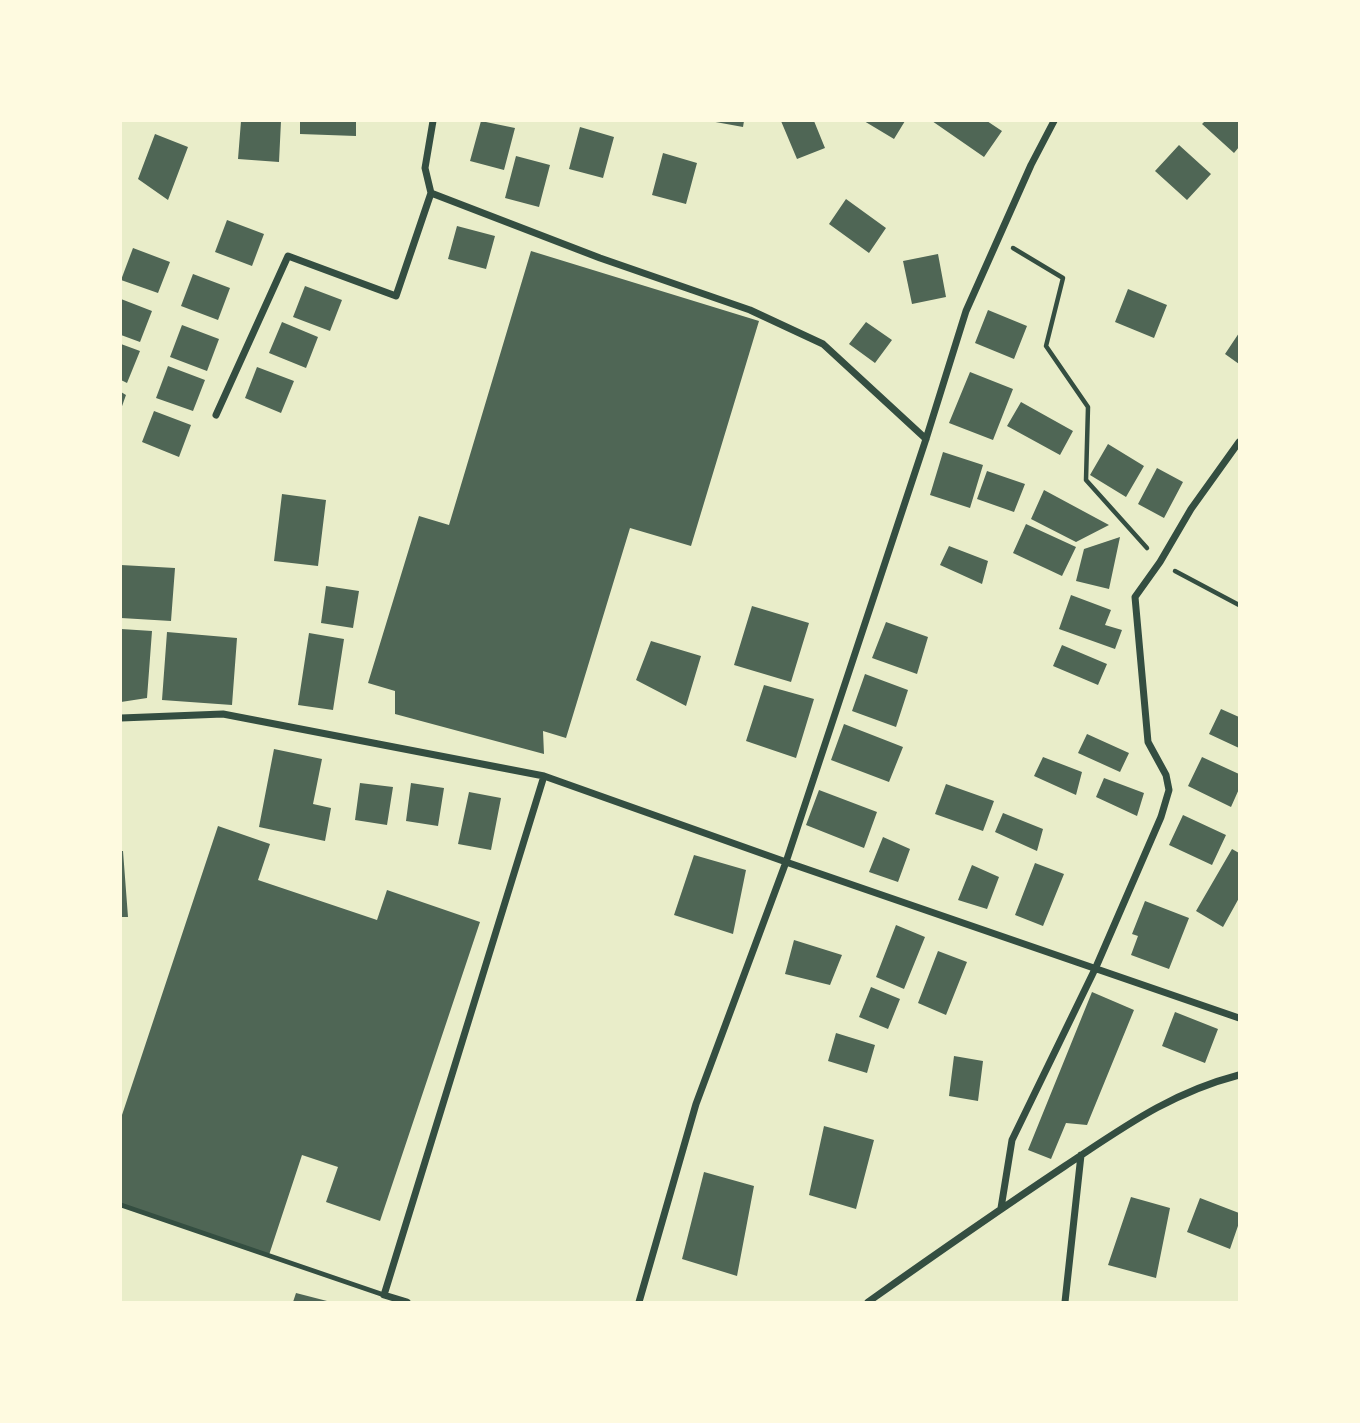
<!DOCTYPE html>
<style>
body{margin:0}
#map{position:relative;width:1360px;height:1423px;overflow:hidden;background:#e9edc9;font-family:Barlow,sans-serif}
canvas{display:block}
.frame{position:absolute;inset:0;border:122px solid #fefae0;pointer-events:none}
</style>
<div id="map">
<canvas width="1360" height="1423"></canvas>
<div class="frame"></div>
</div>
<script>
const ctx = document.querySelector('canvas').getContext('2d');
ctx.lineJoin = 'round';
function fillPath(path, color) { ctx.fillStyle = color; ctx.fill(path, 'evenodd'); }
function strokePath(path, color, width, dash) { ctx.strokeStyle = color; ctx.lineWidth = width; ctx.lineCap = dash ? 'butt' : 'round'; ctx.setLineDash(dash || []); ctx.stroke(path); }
fillPath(new Path2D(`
 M 241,121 L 281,121 L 279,162 L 238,159 Z
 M 300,121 L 356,121 L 356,136 L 300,134 Z
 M 481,121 L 515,128 L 504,170 L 470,161 Z
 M 710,121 L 744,121 L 743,127 Z
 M 781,121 L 814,121 L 825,148 L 797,159 Z
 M 864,121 L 905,121 L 894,139 Z
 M 932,121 L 987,121 L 1002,131 L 984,157 Z
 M 1205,121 L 1239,121 L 1239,147 L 1234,153 L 1202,124 Z
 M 580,127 L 614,137 L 603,178 L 569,169 Z
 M 155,134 L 188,147 L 168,200 L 138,179 Z
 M 1179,145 L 1211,174 L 1187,200 L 1155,171 Z
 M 663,153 L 697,163 L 686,204 L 652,195 Z
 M 516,156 L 550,165 L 539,207 L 505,198 Z
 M 846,199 L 886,228 L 869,253 L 829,224 Z
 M 227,220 L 264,234 L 252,266 L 215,252 Z
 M 457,226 L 495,236 L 486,269 L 448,259 Z
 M 133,248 L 170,262 L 158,293 L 121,280 Z
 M 531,251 L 759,321 L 691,546 L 630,528 L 566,738 L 543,731 L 544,754 L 395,714 L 395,691 L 368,683 L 419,516 L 449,525 Z
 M 938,254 L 946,297 L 912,304 L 903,261 Z
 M 193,274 L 230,288 L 218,320 L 181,306 Z
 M 305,286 L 342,300 L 330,331 L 293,317 Z
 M 1128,289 L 1167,305 L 1154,338 L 1115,322 Z
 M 121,299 L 152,311 L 140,342 L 121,335 Z
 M 988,310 L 1027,326 L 1014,359 L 975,343 Z
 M 282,322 L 318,337 L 306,368 L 269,353 Z
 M 866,322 L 892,340 L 875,363 L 849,344 Z
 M 182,325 L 219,339 L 207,371 L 170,357 Z
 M 1239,333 L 1239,364 L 1225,354 Z
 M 121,344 L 140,351 L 127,383 L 121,380 Z
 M 168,366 L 205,380 L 193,411 L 156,398 Z
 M 257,367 L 294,381 L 281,413 L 245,398 Z
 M 970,372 L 1013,389 L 993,440 L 949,423 Z
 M 121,392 L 126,395 L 121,409 Z
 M 1021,402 L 1073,431 L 1060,455 L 1007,426 Z
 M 154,411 L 191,425 L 179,457 L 142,442 Z
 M 1108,444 L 1144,466 L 1126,497 L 1090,475 Z
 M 943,452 L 983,465 L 970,508 L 930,495 Z
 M 1157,468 L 1183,482 L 1164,518 L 1138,504 Z
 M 987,471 L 1025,484 L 1014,512 L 977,499 Z
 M 1044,490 L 1109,525 L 1076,542 L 1031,519 Z
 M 282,494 L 326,500 L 318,566 L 274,561 Z
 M 1026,524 L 1076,547 L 1062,576 L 1013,553 Z
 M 1120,537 L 1109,589 L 1076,581 L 1084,549 Z
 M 949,546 L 988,561 L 982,584 L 940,565 Z
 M 121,565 L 175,568 L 171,621 L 121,618 Z
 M 326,586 L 359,591 L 353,628 L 321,623 Z
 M 1071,595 L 1111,610 L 1105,625 L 1122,630 L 1115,649 L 1059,629 Z
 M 752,606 L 809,623 L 791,682 L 734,665 Z
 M 886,622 L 928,637 L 917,674 L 872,658 Z
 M 121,629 L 152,631 L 147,698 L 121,702 Z
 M 167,632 L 237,638 L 232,705 L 162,700 Z
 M 309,633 L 344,639 L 333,710 L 298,705 Z
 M 651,641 L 701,656 L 686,706 L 636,680 Z
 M 1062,645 L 1107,664 L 1098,685 L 1053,666 Z
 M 865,674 L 908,690 L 896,727 L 852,711 Z
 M 764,685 L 814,699 L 796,758 L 746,741 Z
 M 1221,709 L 1239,717 L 1239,748 L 1209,734 Z
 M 844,724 L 903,747 L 889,782 L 831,760 Z
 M 1087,734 L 1129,753 L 1120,772 L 1078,753 Z
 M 274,749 L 322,759 L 313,804 L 331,808 L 325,841 L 259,827 Z
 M 1043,757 L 1082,772 L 1076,795 L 1034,776 Z
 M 1202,757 L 1239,774 L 1239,789 L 1231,807 L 1188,786 Z
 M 1104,778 L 1144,793 L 1137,816 L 1096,797 Z
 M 360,783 L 393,787 L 387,825 L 355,820 Z
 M 411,783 L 444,788 L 438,826 L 406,821 Z
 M 946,784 L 994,801 L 983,831 L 935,814 Z
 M 819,790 L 877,812 L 864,848 L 806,825 Z
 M 469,792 L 501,798 L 491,850 L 458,844 Z
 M 1003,813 L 1043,829 L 1037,851 L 995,832 Z
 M 1183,815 L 1226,835 L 1212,865 L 1169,845 Z
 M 218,826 L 270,844 L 258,880 L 377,920 L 387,890 L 480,922 L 380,1221 L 326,1202 L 338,1167 L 302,1155 L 269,1255 L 121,1205 L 121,1118 Z
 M 883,837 L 910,849 L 898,882 L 869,872 Z
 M 1232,849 L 1239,853 L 1239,898 L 1223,927 L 1196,911 Z
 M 121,851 L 123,851 L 128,917 L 121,917 Z
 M 694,855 L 746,870 L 733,934 L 674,915 Z
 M 1035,863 L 1064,874 L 1043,926 L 1015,915 Z
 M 972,865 L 999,877 L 987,909 L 958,900 Z
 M 1145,901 L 1189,918 L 1169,969 L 1131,955 L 1138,936 L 1132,934 Z
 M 896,925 L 925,937 L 904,989 L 876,977 Z
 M 794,940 L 842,955 L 830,985 L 785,974 Z
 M 938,951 L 967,962 L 946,1015 L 918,1003 Z
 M 871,987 L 900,999 L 888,1029 L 859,1017 Z
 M 1092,992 L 1134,1010 L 1087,1125 L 1066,1123 L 1051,1159 L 1028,1150 Z
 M 1175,1012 L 1218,1029 L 1205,1063 L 1162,1046 Z
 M 836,1033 L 875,1045 L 867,1073 L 828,1061 Z
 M 954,1056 L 983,1061 L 978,1101 L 949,1096 Z
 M 824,1126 L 874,1140 L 856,1209 L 809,1195 Z
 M 704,1172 L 754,1186 L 737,1276 L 682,1259 Z
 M 1131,1197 L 1170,1208 L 1156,1278 L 1108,1265 Z
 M 1200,1198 L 1239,1213 L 1239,1223 L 1230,1249 L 1187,1232 Z
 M 296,1293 L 327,1301 L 327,1302 L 293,1302 Z`), '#4f6655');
strokePath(new Path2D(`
 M 1013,248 L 1063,278 L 1046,346 L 1088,407 L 1086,480 L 1147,548
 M 1175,571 L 1239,605`), '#344e41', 4.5);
strokePath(new Path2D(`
 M 121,1205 L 384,1295`), '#344e41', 5);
strokePath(new Path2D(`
 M 433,121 L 425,168 L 431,193 L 600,258 L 750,310 L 823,344 L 926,439
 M 216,415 L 288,256 L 396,296 L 431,193
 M 121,718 L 223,714 L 544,776 L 786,862 L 1239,1018
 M 1001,1208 L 1012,1140 L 1096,967 L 1161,817 L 1169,790 L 1166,775 L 1148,742 L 1135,597 L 1160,562 L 1191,509 L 1239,442
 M 407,1302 L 384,1295 L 544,776
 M 639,1302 L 696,1104 L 786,862 L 926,439 L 966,311 L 1031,165 L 1054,121
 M 868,1302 C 933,1256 999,1210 1065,1166 C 1124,1127 1170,1093 1239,1075
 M 1065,1302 L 1081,1155`), '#344e41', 7);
</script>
